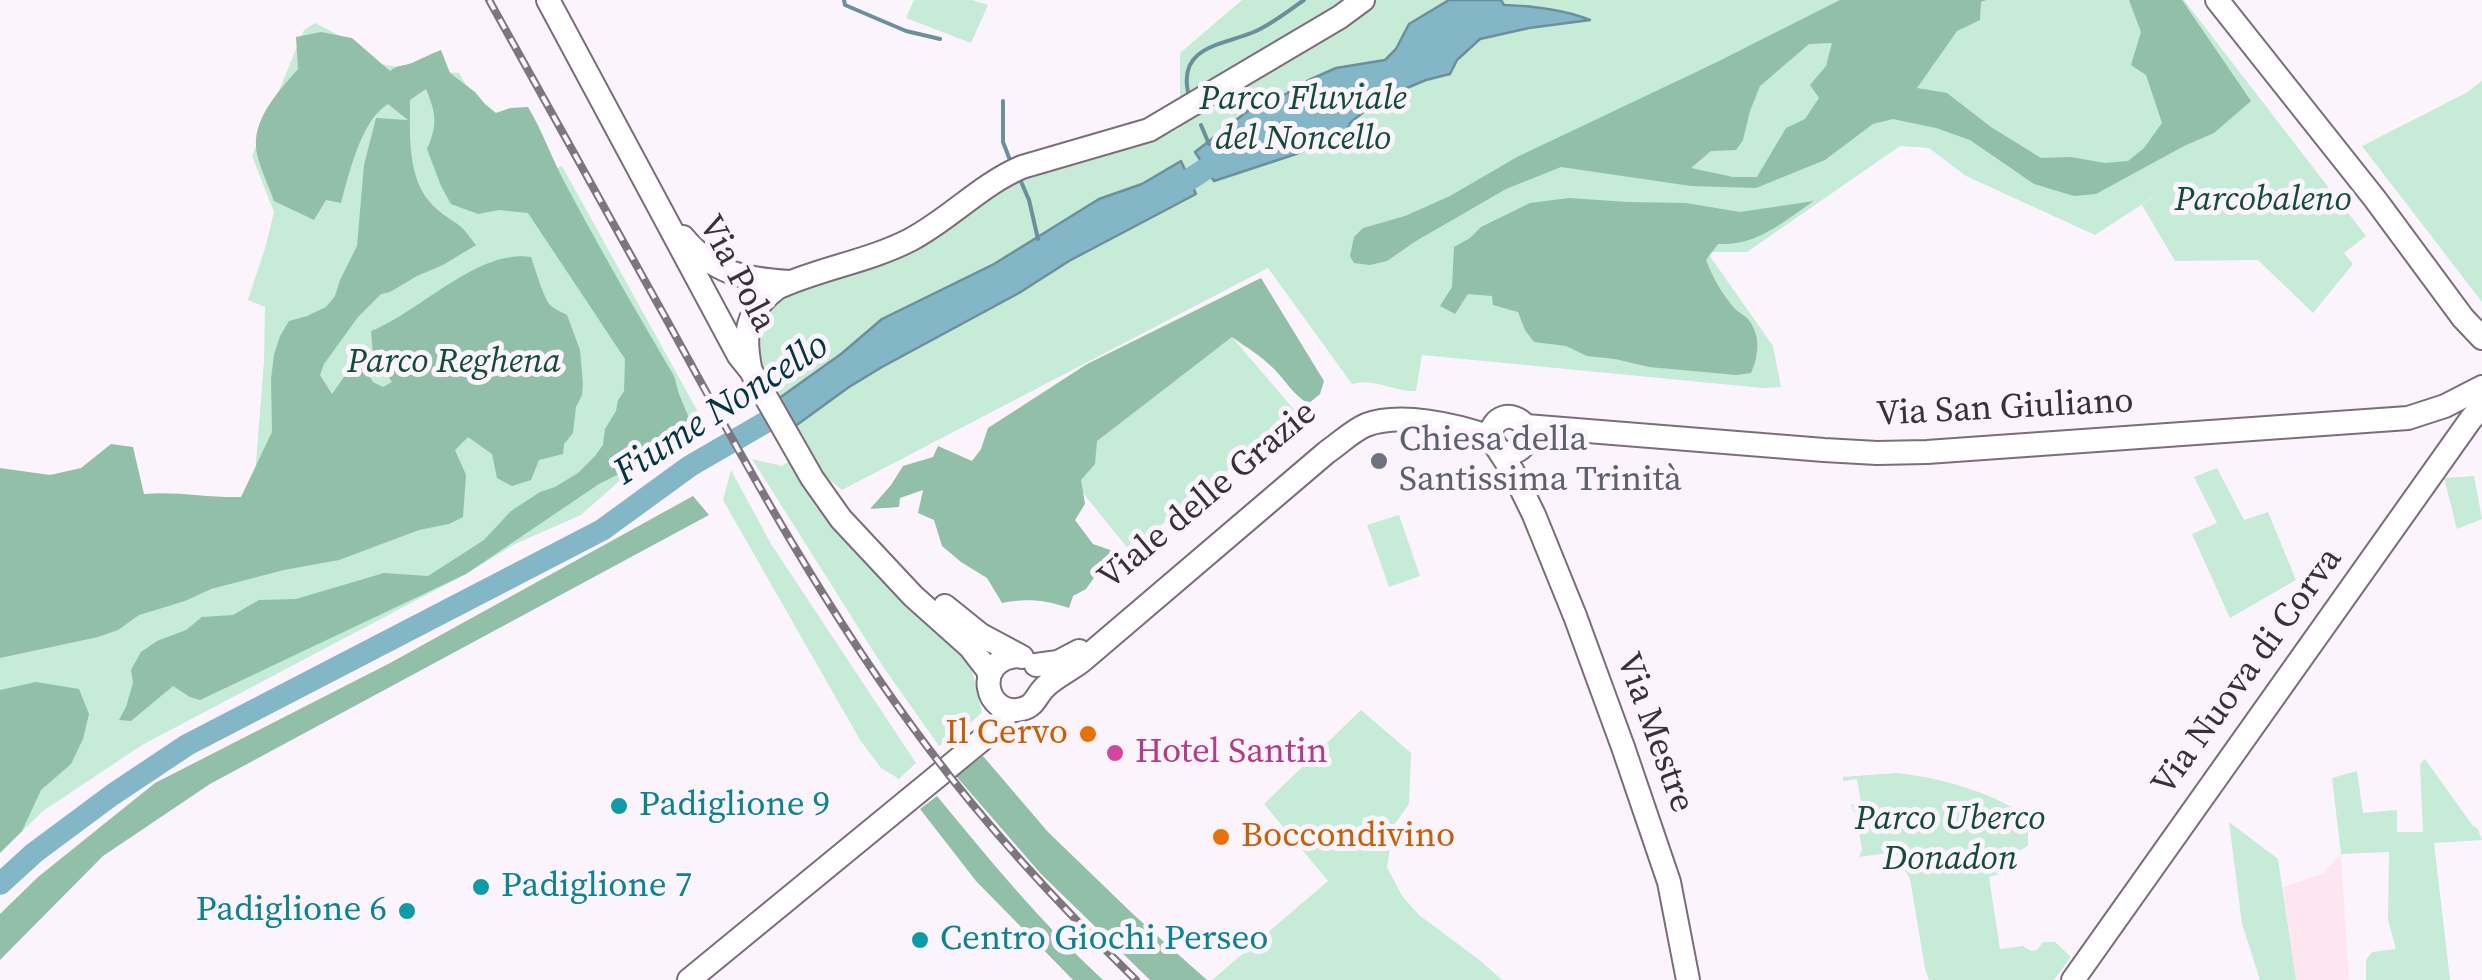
<!DOCTYPE html>
<meta charset="utf-8">
<style>
body{margin:0}
canvas{display:block;background:#fcf4fd}
</style>
<canvas width="2482" height="980"></canvas>
<script>
const ctx = document.querySelector('canvas').getContext('2d');
ctx.lineJoin = 'round';
function fillPath(path, color) { ctx.fillStyle = color; ctx.fill(path, 'evenodd'); }
function strokePath(path, color, width, dash) { ctx.strokeStyle = color; ctx.lineWidth = width; ctx.lineCap = dash ? 'butt' : 'round'; ctx.setLineDash(dash || []); ctx.stroke(path); }
function write(font, color, halo, rows, align = 'center') {
  ctx.font = font + ' "Source Serif 4",serif'; ctx.lineWidth = 10; ctx.setLineDash([]); ctx.textBaseline = 'middle'; ctx.strokeStyle = halo; ctx.fillStyle = color; for (const [text, x, y, turn = 0] of rows) {
    ctx.save(); ctx.translate(x, y); ctx.rotate((+turn || 0) * Math.PI / 180); ctx.textAlign = isNaN(turn) ? turn : align; if (halo) ctx.strokeText(text, 0, 0); ctx.fillText(text, 0, 0); ctx.restore();
  }
}
fillPath(new Path2D(`
 M 2341,854 L 2349,980 L 2296,980 L 2283,887 L 2322,874 Z`), '#fee6f1');
fillPath(new Path2D(`
 M 914,0 L 972,0 L 988,5 L 971,43 L 906,18 Z
 M 1242,0 L 2184,0 L 2366,236 L 2344,253 L 2353,264 L 2313,313 L 2258,260 L 2175,261 L 2142,205 L 2167,188 L 2095,235 L 1966,176 L 1929,148 L 1900,146 L 1747,252 L 1707,252 L 1773,346 L 1781,387 L 1763,388 L 1422,355 L 1416,391 C 1393,392 1375,377 1352,384 L 1268,268 L 842,490 L 826,477 L 803,442 L 754,352 L 758,316 L 771,301 L 995,189 C 1056,167 1122,157 1180,128 L 1180,53 Z
 M 315,23 L 356,44 L 362,61 L 411,69 L 459,73 L 470,92 L 535,178 L 562,166 L 708,430 L 625,476 L 581,515 L 515,544 L 466,574 L 142,745 L 43,811 L 0,853 L 0,477 L 61,474 L 135,493 L 224,509 L 254,488 L 264,361 L 265,307 L 248,300 L 266,245 L 274,212 L 252,156 L 304,30 Z
 M 2482,81 L 2482,302 L 2362,146 L 2466,93 Z
 M 1232,337 L 1297,413 L 1130,551 L 1062,467 Z
 M 752,459 L 782,466 L 792,459 L 970,662 L 982,712 L 963,730 L 939,746 L 882,665 Z
 M 2217,468 L 2244,520 L 2268,512 L 2296,580 L 2230,618 L 2192,534 L 2217,523 L 2194,477 Z
 M 731,470 L 771,544 L 916,763 L 899,779 L 881,768 L 860,740 L 723,500 Z
 M 2474,476 L 2482,519 L 2457,529 L 2444,478 Z
 M 1399,515 L 1420,576 L 1389,587 L 1367,525 Z
 M 1361,710 L 1411,753 L 1409,804 L 1394,825 L 1387,867 L 1402,896 L 1419,915 L 1482,962 L 1502,980 L 1212,980 L 1328,881 L 1264,804 Z
 M 2425,759 L 2473,826 L 2478,829 L 2482,840 L 2434,843 L 2450,980 L 2366,980 L 2366,960 L 2372,952 L 2396,949 L 2388,920 L 2389,852 L 2341,854 L 2332,778 L 2357,771 L 2363,813 L 2397,810 L 2397,832 L 2423,832 L 2420,764 Z
 M 1896,773 C 1942,778 1989,791 2028,817 L 2028,845 C 2023,851 2010,852 2001,861 L 2000,874 L 1989,877 L 2000,949 L 2023,946 L 2031,951 L 2037,950 L 2043,942 L 2055,942 L 2071,957 L 2054,980 L 1929,980 L 1925,968 L 1910,879 L 1895,852 L 1859,857 L 1862,849 L 1859,832 L 1871,821 L 1868,817 L 1854,812 L 1851,805 L 1861,803 L 1857,779 L 1843,781 L 1843,777 Z
 M 2229,822 L 2278,859 L 2296,980 L 2260,980 L 2242,924 Z`), '#c6ebd7');
fillPath(new Path2D(`
 M 1840,0 L 1986,0 L 1981,2 L 1980,20 L 1957,31 L 1917,88 L 1947,93 L 1991,127 L 2041,158 L 2071,157 L 2105,163 L 2128,161 L 2144,148 L 2162,123 L 2146,75 L 2131,65 L 2141,32 L 2129,0 L 2182,0 L 2251,101 L 2214,133 L 2184,146 L 2096,194 L 2074,196 L 2034,184 L 1970,140 L 1936,128 L 1893,119 L 1873,124 L 1825,160 L 1756,188 L 1691,186 L 1561,167 L 1506,189 L 1416,241 L 1387,261 L 1370,265 L 1354,263 L 1350,256 L 1354,237 L 1363,228 L 1405,216 L 1450,196 L 1517,157 L 1715,63 ZM 1832,43 L 1826,66 L 1810,85 L 1819,98 L 1805,119 L 1786,128 L 1757,177 L 1733,177 L 1691,168 L 1711,151 L 1736,150 L 1743,140 L 1750,111 L 1760,86 L 1809,44 Z
 M 321,32 L 352,38 L 390,71 C 397,65 403,66 412,63 C 421,59 430,54 441,50 L 450,73 L 475,92 L 485,104 L 496,113 L 510,108 L 528,107 C 543,132 552,159 566,185 C 600,249 637,313 674,376 L 679,394 L 694,430 L 659,446 L 617,475 L 599,484 L 466,574 L 200,700 L 190,697 L 173,686 L 131,721 L 119,720 L 126,707 L 133,683 L 131,670 L 141,652 L 157,641 L 186,630 L 202,617 L 233,615 L 259,600 L 296,599 L 384,573 L 428,576 L 484,540 L 511,511 L 540,492 L 555,487 L 578,473 L 595,456 L 603,445 L 605,429 L 616,411 L 618,400 L 624,391 L 625,359 L 528,213 L 499,210 L 478,214 L 451,204 L 441,186 L 427,149 C 438,125 436,113 426,89 L 410,100 C 410,132 407,175 429,201 C 438,212 449,218 460,226 C 466,231 471,239 476,245 L 443,265 L 417,276 L 390,292 L 381,294 L 358,317 L 324,364 L 320,375 L 332,394 L 344,377 L 364,367 L 373,382 L 383,387 L 392,382 L 373,354 L 371,331 C 418,313 479,248 531,257 C 535,268 544,300 551,306 C 556,310 562,312 567,315 L 580,350 L 583,384 L 582,395 L 576,407 L 573,433 L 564,444 L 563,454 L 539,460 L 531,480 L 512,486 L 497,478 L 492,454 L 468,437 L 455,450 L 466,475 L 463,517 L 449,524 L 419,530 L 339,560 L 284,570 L 211,589 L 185,601 L 139,615 L 118,630 L 98,637 L 0,658 L 0,468 L 50,475 L 81,468 L 111,444 L 133,447 L 144,494 C 176,491 209,498 241,497 L 272,432 L 271,379 L 274,355 L 280,336 L 289,321 L 307,316 L 326,307 L 335,296 L 340,280 L 357,246 L 364,165 L 376,118 L 408,120 L 388,104 C 361,120 349,174 341,203 L 326,200 L 314,220 L 274,201 C 269,186 257,162 256,147 C 254,116 280,90 298,69 L 296,37 Z
 M 1569,198 L 1627,202 L 1686,203 L 1740,212 L 1814,201 C 1782,222 1758,246 1718,244 L 1706,260 C 1713,278 1722,294 1735,309 C 1739,313 1744,315 1748,319 C 1761,335 1759,355 1751,373 L 1736,375 L 1649,367 L 1615,359 L 1587,356 L 1566,346 L 1534,342 L 1525,330 L 1518,312 L 1493,305 L 1492,296 L 1468,294 L 1455,314 L 1440,306 L 1452,287 L 1454,247 L 1470,238 L 1481,227 L 1530,203 Z
 M 1261,278 L 1324,381 L 1320,394 L 1308,404 C 1290,391 1287,382 1273,368 C 1261,356 1246,347 1232,337 L 1097,441 L 1095,464 L 1081,480 L 1085,504 L 1075,520 L 1093,544 L 1113,551 L 1086,589 L 1073,596 L 1069,608 C 1046,600 1026,598 1002,603 L 987,578 L 961,562 L 942,546 L 934,520 L 918,513 L 923,490 L 900,498 L 899,507 L 870,509 L 891,485 L 903,466 L 933,457 L 938,446 L 972,461 L 981,449 L 988,428 L 1087,364 Z
 M 693,496 L 709,515 L 210,784 L 103,856 L 0,960 L 0,914 L 38,877 L 155,783 L 390,663 Z
 M 36,682 L 79,689 L 89,714 L 83,739 L 71,764 L 41,790 L 22,831 L 0,853 L 0,690 Z
 M 983,756 L 1048,832 L 1134,915 L 1207,980 L 1150,980 L 1041,874 L 956,776 Z
 M 937,796 C 989,859 1042,924 1103,980 L 1073,980 L 976,881 L 920,809 Z`), '#92bfa7');
const water = new Path2D(`
 M 1449,0 L 1501,0 L 1504,5 C 1534,6 1563,9 1590,20 L 1529,28 L 1480,39 L 1457,60 L 1450,74 L 1426,80 L 1378,100 L 1350,123 L 1345,133 L 1296,154 L 1214,181 L 1195,152 L 1249,110 L 1274,101 L 1309,80 L 1336,68 L 1385,60 L 1396,49 L 1409,24 Z
 M 1181,161 L 1196,194 L 1069,261 L 1019,293 L 882,367 L 849,387 L 794,427 L 778,399 L 841,354 L 882,319 L 994,264 L 1099,199 L 1142,184 Z`);
fillPath(water, '#83b7c7');
strokePath(water, '#6c8f9c', 2.5);
strokePath(new Path2D(`
 M 844,0 L 845,5 L 906,31 L 940,39
 M 1188,92 C 1178,45 1225,45 1256,31 C 1273,23 1288,11 1304,0
 M 1003,101 L 1003,142 L 1010,160
 M 1201,125 L 1209,144
 M 1019,177 L 1029,200 L 1038,239`), '#6c8f9c', 4);
strokePath(new Path2D(`
 M 1166,195 L 1216,162 L 1233,157
 M 0,884 L 34,853 L 112,795 L 187,745 L 602,530 L 690,466 L 790,408`), '#83b7c7', 22);
const secondary = new Path2D(`
 M 548,0 L 739,356 L 751,371 L 812,478 L 841,519 L 913,596 L 970,647 L 990,673
 M 2217,0 L 2375,199 L 2463,318 L 2482,338
 M 683,237 C 714,274 744,279 790,282
 M 750,367 C 743,331 747,311 777,288 C 820,268 867,262 910,240 C 950,219 980,185 1022,167 L 1149,130 L 1340,17 L 1363,0
 M 1526,426 L 1824,450 L 1877,453 L 1927,452 L 2408,418 L 2445,406 L 2482,387
 M 1501,452 C 1512,454 1520,452 1526,442 L 1526,426 C 1512,410 1492,416 1490,437 L 1513,472 L 1534,515 L 1575,616 L 1623,747 L 1669,882 L 1688,980
 M 945,606 L 981,635 L 1022,657
 M 1018,656 C 972,659 985,719 1022,709 C 1035,706 1036,696 1044,688 C 1054,677 1071,670 1083,660 L 1327,452 C 1339,444 1352,431 1366,425 C 1400,412 1457,425 1490,437
 M 1036,665 L 1058,662 L 1079,651
 M 689,980 L 995,729 L 1010,710
 M 2073,980 L 2471,419 L 2482,407`);
strokePath(secondary, '#7d6c7e', 26);
strokePath(secondary, '#fff', 22);
const rail = new Path2D(`
 M 489,0 C 549,108 609,216 669,324 C 748,469 829,617 929,749 C 991,832 1062,908 1136,980`);
strokePath(rail, '#7d767e', 8);
strokePath(rail, '#fcf4fd', 4, [11]);
for (const [x, y, r, color] of [
 [1379,461,10,"#6b7280"],
 [1088,734,10,"#e8710a"],
 [1115,753,10,"#d1479c"],
 [619,806,10,"#0f9aa8"],
 [1221,837,10,"#e8710a"],
 [481,887,10,"#0f9aa8"],
 [407,911,10,"#0f9aa8"],
 [920,940,10,"#0f9aa8"]
]) { const dot = new Path2D(); dot.arc(x, y, r, 0, 2 * Math.PI); ctx.fillStyle = color; ctx.fill(dot); strokePath(dot, '#fcf4fd', 4); }
write('italic 35px', '#134c34', '#fcf4fd', [
 ["Parco Fluviale",1303,100],
 ["del Noncello",1303,140],
 ["Parcobaleno",2263,201],
 ["Parco Reghena",454,363],
 ["Parco Uberco",1950,820],
 ["Donadon",1950,860]
]);
write('35px', '#383139', '#fcf4fd', [
 ["Via Pola",736,274,62],
 ["Via San Giuliano",2005,409,-3],
 ["Viale delle Grazie",1208,496,-40],
 ["Via Nuova di Corva",2248,672,-54],
 ["Via Mestre",1654,733,70]
]);
write('35px', '#5b616d', '#fcf4fd', [
 ["Chiesa della",1399,441],
 ["Santissima Trinità",1399,481]
], 'left');
write('35px', '#c56008', '#fcf4fd', [
 ["Il Cervo",1068,734],
 ["Boccondivino",1241,837,"left"]
], 'right');
write('35px', '#b23c85', '#fcf4fd', [
 ["Hotel Santin",1135,753]
], 'left');
write('35px', '#0d838f', '#fcf4fd', [
 ["Padiglione 9",639,806],
 ["Padiglione 7",501,887],
 ["Padiglione 6",387,911,"right"],
 ["Centro Giochi Perseo",940,940]
], 'left');
write('italic 38px', '#013540', '#fcf4fd', [
 ["Fiume Noncello",722,410,-33]
]);
</script>
